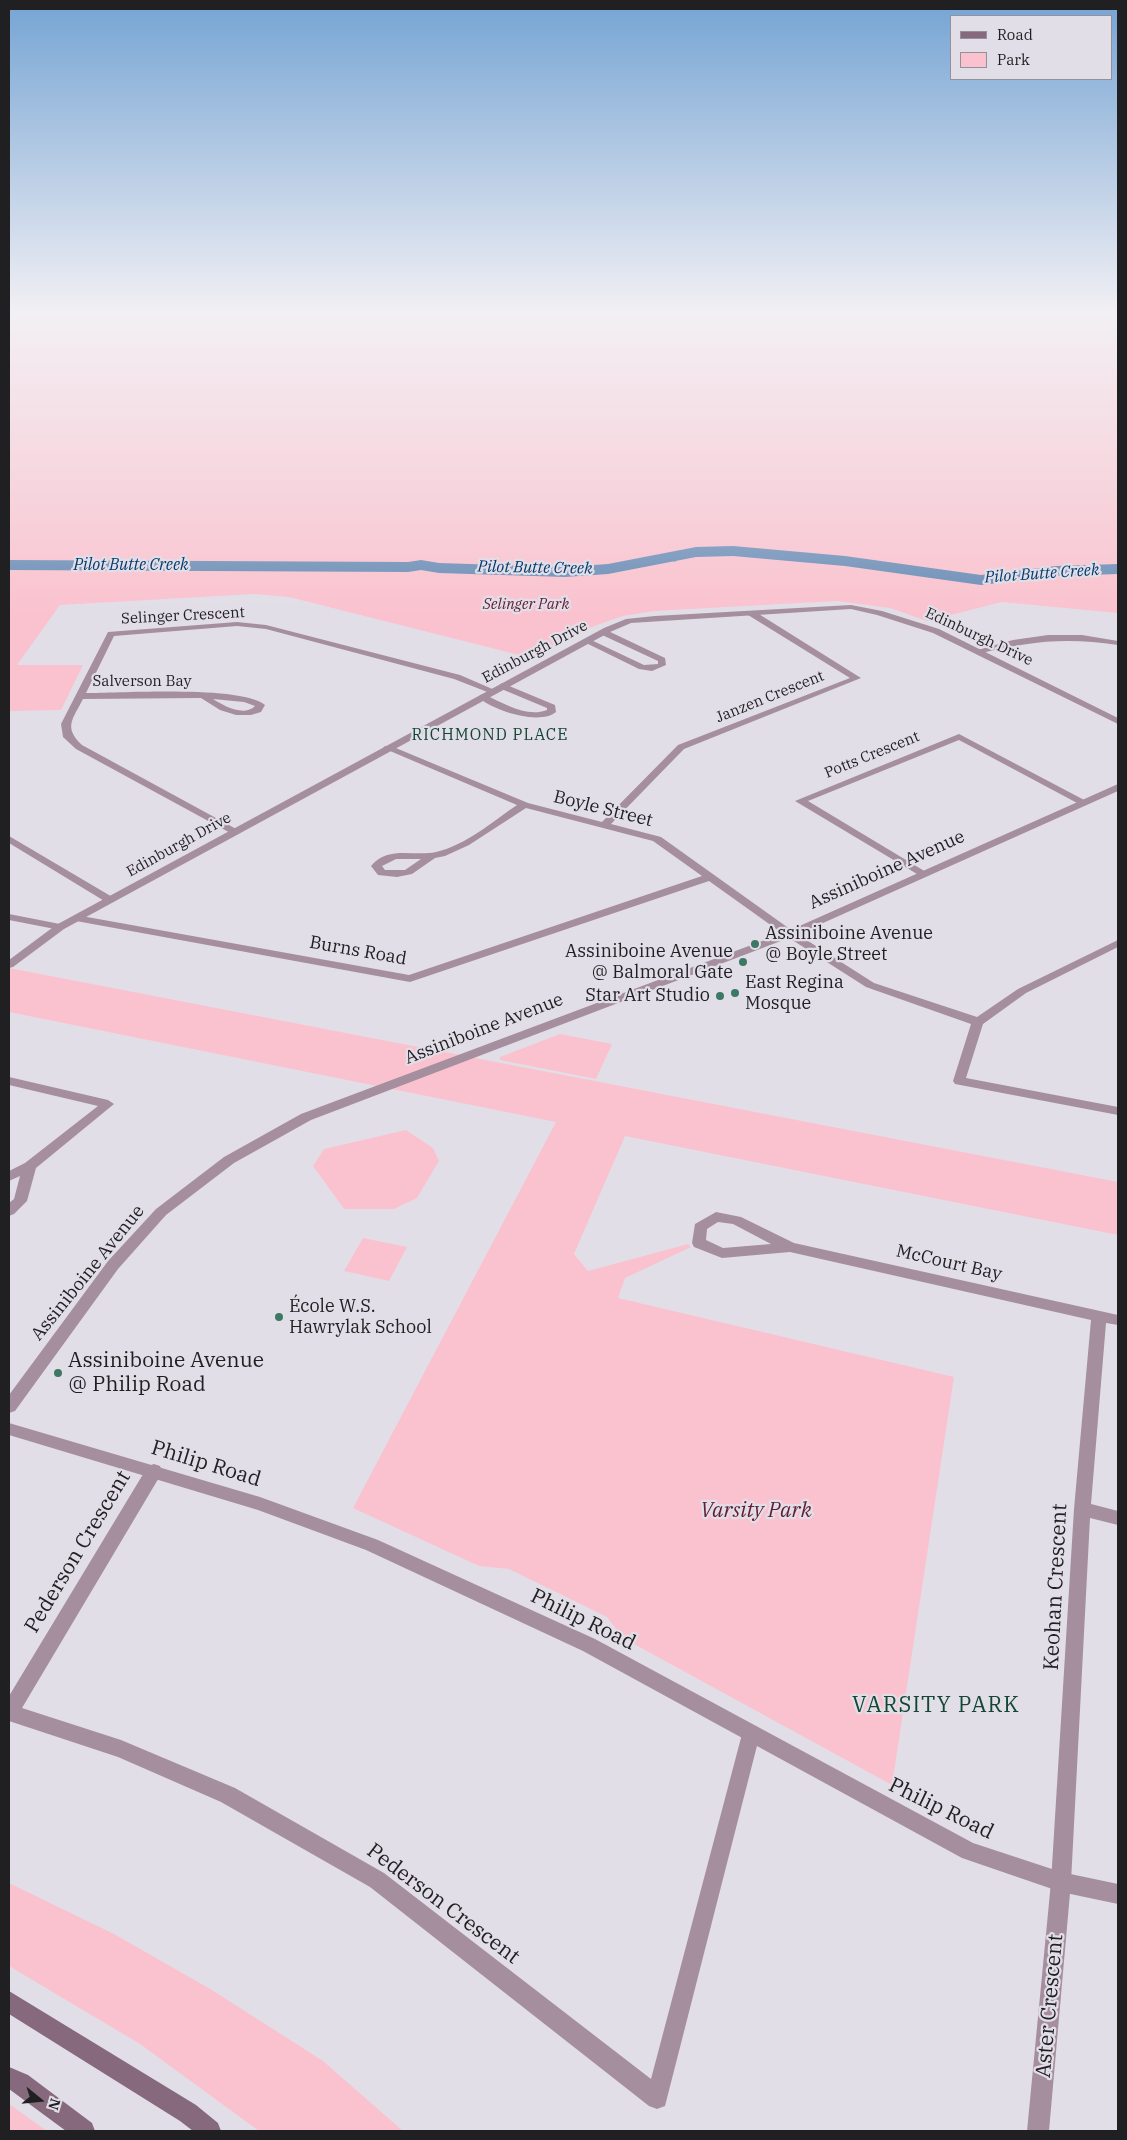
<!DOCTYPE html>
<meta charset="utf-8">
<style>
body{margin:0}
#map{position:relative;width:1127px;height:2140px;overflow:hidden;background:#e2dee7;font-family:"IBM Plex Serif",serif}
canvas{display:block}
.frame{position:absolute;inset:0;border:10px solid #201f22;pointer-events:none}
.legend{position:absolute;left:950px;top:15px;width:162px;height:65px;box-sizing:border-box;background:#e2dee7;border:1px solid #949298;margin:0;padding:6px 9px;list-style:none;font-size:15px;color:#201f22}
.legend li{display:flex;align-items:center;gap:10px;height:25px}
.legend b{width:25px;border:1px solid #949298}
.north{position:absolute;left:15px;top:2075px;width:50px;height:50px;-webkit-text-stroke:4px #e2dee7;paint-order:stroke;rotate:107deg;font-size:14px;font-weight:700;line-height:20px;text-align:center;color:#201f22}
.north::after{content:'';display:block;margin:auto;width:18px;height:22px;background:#201f22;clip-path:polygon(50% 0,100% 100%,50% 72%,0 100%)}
</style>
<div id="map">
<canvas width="1127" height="2140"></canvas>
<div class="frame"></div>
<ul class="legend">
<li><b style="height:6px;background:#87697e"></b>Road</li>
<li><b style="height:14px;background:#fac2ce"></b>Park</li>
</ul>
<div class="north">N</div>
</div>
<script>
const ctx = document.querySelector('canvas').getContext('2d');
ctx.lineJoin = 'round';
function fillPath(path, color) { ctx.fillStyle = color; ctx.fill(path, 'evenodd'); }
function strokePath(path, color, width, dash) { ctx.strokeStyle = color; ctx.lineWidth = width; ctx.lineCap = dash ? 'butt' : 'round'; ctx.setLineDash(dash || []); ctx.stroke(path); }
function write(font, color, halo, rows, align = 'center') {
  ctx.font = font + ' "IBM Plex Serif",serif'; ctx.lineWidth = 4.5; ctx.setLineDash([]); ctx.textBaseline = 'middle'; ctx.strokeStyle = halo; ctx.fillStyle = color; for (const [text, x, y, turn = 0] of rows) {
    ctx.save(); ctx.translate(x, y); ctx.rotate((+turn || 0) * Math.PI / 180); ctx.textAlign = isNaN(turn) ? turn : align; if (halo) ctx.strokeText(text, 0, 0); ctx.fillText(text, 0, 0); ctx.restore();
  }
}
fillPath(new Path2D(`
 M 9,315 L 1118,315 L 1118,613 L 1002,602 L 927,621 L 890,608 L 837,601 L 654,611 L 623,616 L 597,625 L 567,638 L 535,659 L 289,597 L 254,594 L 60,605 L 17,665 L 83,665 L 61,710 L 9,711 Z
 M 9,968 L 1118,1182 L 1118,1235 L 625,1136 L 574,1254 L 588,1271 L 688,1244 L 691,1247 L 625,1278 L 618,1298 L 954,1377 L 892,1785 L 623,1638 L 607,1617 L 509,1569 L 479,1566 L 353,1508 L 556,1122 L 9,1012 Z
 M 560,1034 L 612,1044 L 596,1079 L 500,1060 L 500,1057 Z
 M 406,1130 L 433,1148 L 439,1161 L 417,1198 L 394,1209 L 344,1209 L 313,1166 L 324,1149 Z
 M 363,1238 L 407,1247 L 389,1281 L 344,1271 Z
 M 9,1883 L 114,1934 L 212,1990 L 323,2061 L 403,2131 L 259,2131 L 140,2044 L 9,1966 Z
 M 9,2104 L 47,2131 L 9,2131 Z`), '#fac2ce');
strokePath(new Path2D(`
 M 664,557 L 675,560`), '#698cb5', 3);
fillPath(new Path2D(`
 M 733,546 L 845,556 L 981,575 L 1056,566 L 1118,564 L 1118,574 L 1056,576 L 981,585 L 845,566 L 733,556 L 696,557 L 608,574 L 565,577 L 439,573 L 421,570 L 408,572 L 9,570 L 9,560 L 408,562 L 421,560 L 439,563 L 565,567 L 608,564 L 696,547 Z`), '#698cb5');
fillPath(new Path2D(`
 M 748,611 L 754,611 L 861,678 L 684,749 L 611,824 L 661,837 L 794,932 L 874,983 L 977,1017 L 1018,989 L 1118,940 L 1118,947 L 1026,993 L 983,1024 L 966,1078 L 1118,1107 L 1118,1115 L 955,1084 L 953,1081 L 971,1024 L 866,987 L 786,936 L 709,881 L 410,982 L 76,921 L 70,918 L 76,915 L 409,975 L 702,876 L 653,841 L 526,808 L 469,845 L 445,856 L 435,858 L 412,874 L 397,877 L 378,875 L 371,866 C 388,845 414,857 436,852 C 466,845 492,822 517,805 L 383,748 L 385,746 L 391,746 L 528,803 L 602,822 L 678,745 L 850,678 L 748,615 ZM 396,859 L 421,859 L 405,870 L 385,870 L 382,866 Z
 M 237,622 L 266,625 L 460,675 L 497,691 L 493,694 L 490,693 L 454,679 L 266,629 L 237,626 L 114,636 L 86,693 C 120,693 242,685 265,705 L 261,712 L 251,715 L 236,715 L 220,710 L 201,698 L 83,699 C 73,719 63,727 82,745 L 238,830 L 239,832 L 238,834 L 234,835 L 76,749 L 63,737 L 61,724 L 108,632 ZM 213,699 L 244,702 L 255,706 C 244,717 224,706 213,699 Z
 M 600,630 L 606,630 L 665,658 L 666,665 L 652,671 L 639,669 L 582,641 L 589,639 L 644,665 L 658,664 L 658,661 L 600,634 Z
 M 1048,635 L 1082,635 L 1118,641 L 1118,645 C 1067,637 1028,641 978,654 L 974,651 L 1013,640 Z
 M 502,683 L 555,705 L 556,712 C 539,726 492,710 478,697 L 482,694 L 485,695 C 504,703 526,718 547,710 L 547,708 L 499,688 L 498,686 Z
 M 959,734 L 1088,802 L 1083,805 L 1079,804 L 959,740 L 808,801 L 926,872 L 927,874 L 926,876 L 922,877 L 795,801 Z
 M 9,836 L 114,898 L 115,900 L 110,903 L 106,902 L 9,843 Z
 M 9,914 L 60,924 L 66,927 L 60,930 L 9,920 Z
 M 9,1077 L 108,1100 L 114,1104 L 36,1168 L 27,1201 L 14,1214 L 9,1216 L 9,1203 L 14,1199 L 20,1176 L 9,1181 L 9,1171 L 25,1163 L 98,1106 L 9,1085 Z
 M 716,1212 L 741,1217 L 794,1243 L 1118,1315 L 1118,1325 L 1106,1323 L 1091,1504 L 1118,1511 L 1118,1525 L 1090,1518 L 1071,1882 L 1049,2131 L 1027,2131 L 1051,1882 L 1074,1509 L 1091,1320 L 790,1252 L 722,1258 L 694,1247 L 692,1243 L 695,1224 ZM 718,1222 L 733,1224 L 771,1244 L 723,1248 L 706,1240 L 707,1229 Z
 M 154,1464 L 160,1466 L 162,1471 L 160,1476 L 22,1708 L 121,1740 L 235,1788 L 384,1873 L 651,2079 L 742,1734 L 744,1728 L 751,1725 L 758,1728 L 760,1734 L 665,2106 L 657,2109 L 649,2106 L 370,1887 L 221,1802 L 118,1757 L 9,1721 L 9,1696 L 148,1466 Z`), '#a58f9e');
fillPath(new Path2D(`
 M 851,605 L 882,611 L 939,629 L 1118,718 L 1118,724 L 933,633 L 877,615 L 851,609 L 631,623 L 610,632 L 64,929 L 13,967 L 9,968 L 9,960 L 56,925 L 604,628 L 626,619 L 655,616 Z
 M 1118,784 L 1118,791 L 794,936 L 311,1120 L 234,1163 L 166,1215 L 118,1269 L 15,1411 L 9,1413 L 9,1395 L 108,1261 L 156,1209 L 224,1157 L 301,1114 L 786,932 Z
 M 9,1423 L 260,1497 L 378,1540 L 595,1639 L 973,1843 L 1061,1872 L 1118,1884 L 1118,1904 L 1061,1892 L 962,1858 L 583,1651 L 366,1550 L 258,1510 L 9,1435 Z`), '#a58f9e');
fillPath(new Path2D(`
 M 9,1991 L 196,2105 L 218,2123 L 221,2131 L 193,2131 L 180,2121 L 9,2014 Z
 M 9,2067 L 28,2075 L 92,2123 L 95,2131 L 66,2131 L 9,2089 Z`), '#87697e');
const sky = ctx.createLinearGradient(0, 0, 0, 614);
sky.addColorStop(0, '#75a4d4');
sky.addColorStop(0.51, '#f2f0f4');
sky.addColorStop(1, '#f2f0f400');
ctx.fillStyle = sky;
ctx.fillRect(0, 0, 1127, 614);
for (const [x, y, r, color] of [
 [755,944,5,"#3c7863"],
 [743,962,5,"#3c7863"],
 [735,993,5,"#3c7863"],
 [720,996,5,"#3c7863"],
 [279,1317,5,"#3c7863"],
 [58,1373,5,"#3c7863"]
]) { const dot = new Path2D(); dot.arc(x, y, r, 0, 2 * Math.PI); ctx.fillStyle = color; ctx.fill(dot); strokePath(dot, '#e2dee7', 2); }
write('italic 15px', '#631d33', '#e2dee7', [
 ["Selinger Park",526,605]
]);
write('15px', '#201f22', '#e2dee7', [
 ["Selinger Crescent",183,616,-3],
 ["Edinburgh Drive",979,637,25],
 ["Edinburgh Drive",535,652,-28],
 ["Salverson Bay",142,682],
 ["Janzen Crescent",770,697,-22],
 ["Potts Crescent",872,755,-22],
 ["Edinburgh Drive",179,845,-29]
]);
write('italic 16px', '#033b6f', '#e2dee7', [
 ["Pilot Butte Creek",131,565],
 ["Pilot Butte Creek",535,568,1],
 ["Pilot Butte Creek",1042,574,-4]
]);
ctx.letterSpacing = '1px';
write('16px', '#144636', '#e2dee7', [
 ["RICHMOND PLACE",490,735]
]);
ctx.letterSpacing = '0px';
write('18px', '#201f22', '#e2dee7', [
 ["Boyle Street",603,809,14],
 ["Assiniboine Avenue",887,870,-24],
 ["Burns Road",358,951,10],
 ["Assiniboine Avenue",484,1029,-21],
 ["McCourt Bay",949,1263,13],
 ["Assiniboine Avenue",88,1273,-51]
]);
write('18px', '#201f22', '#e2dee7', [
 ["Assiniboine Avenue",765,934],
 ["@ Boyle Street",765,955],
 ["Assiniboine Avenue",733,952,"right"],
 ["@ Balmoral Gate",733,973,"right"],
 ["East Regina",745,983],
 ["Mosque",745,1004],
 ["Star Art Studio",710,996,"right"],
 ["École W.S.",289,1307],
 ["Hawrylak School",289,1328]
], 'left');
write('21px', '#201f22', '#e2dee7', [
 ["Assiniboine Avenue",68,1361],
 ["@ Philip Road",68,1385]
], 'left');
write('21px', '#201f22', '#e2dee7', [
 ["Philip Road",206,1464,17],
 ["Pederson Crescent",78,1552,-59],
 ["Keohan Crescent",1056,1587,-87],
 ["Philip Road",583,1620,26],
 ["Philip Road",941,1809,26],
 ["Pederson Crescent",443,1904,37],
 ["Aster Crescent",1050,2006,-85]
]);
write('italic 21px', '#631d33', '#e2dee7', [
 ["Varsity Park",756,1511]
]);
ctx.letterSpacing = '1px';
write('22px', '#144636', '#e2dee7', [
 ["VARSITY PARK",936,1706]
]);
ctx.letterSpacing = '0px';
</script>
